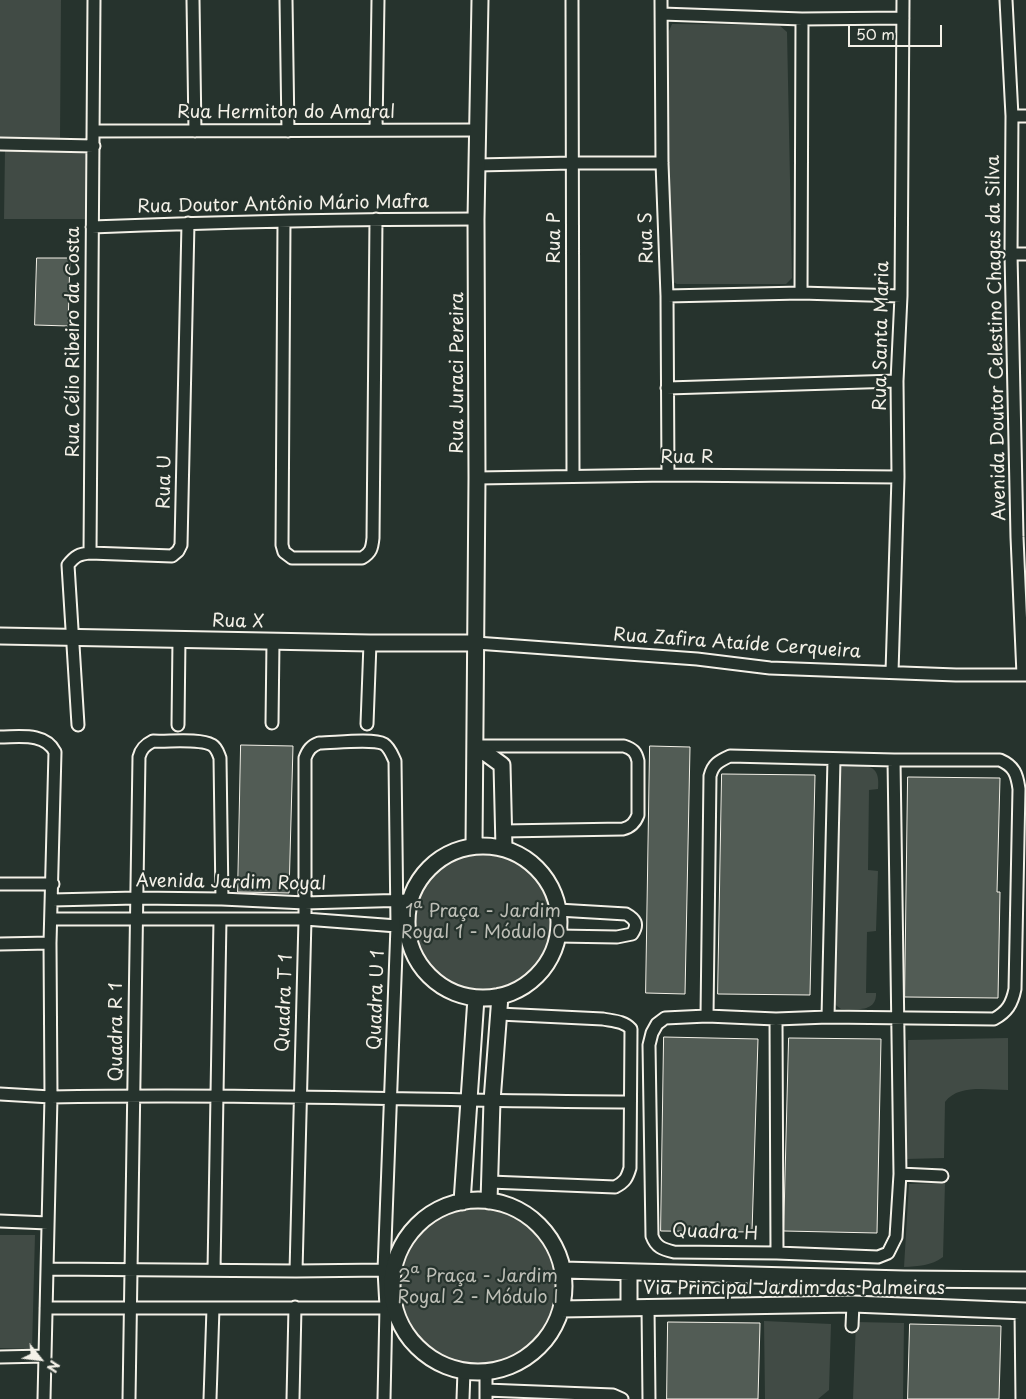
<!DOCTYPE html>
<meta charset="utf-8">
<style>
body{margin:0}
#map{position:relative;width:1026px;height:1399px;overflow:hidden;background:#26332d;font-family:"Playpen Sans",sans-serif}
canvas{display:block}
.north{position:absolute;left:15px;top:1334px;width:50px;height:50px;-webkit-text-stroke:4px #26332d;paint-order:stroke;rotate:119deg;font-size:14px;font-weight:700;line-height:20px;text-align:center;color:#f4f1e8}
.north::after{content:'';display:block;margin:auto;width:18px;height:22px;background:#f4f1e8;clip-path:polygon(50% 0,100% 100%,50% 72%,0 100%)}
.scale{position:absolute;left:848px;top:25px;width:94px;height:22px;box-sizing:border-box;border:2px solid #f4f1e8;border-top:0;padding-left:6px;font-size:15px;line-height:18px;white-space:nowrap;color:#f4f1e8;-webkit-text-stroke:4px #26332d;paint-order:stroke}
</style>
<div id="map">
<canvas width="1026" height="1399"></canvas>
<div class="north">N</div>
<div class="scale">50 m</div>
</div>
<script>
const ctx = document.querySelector('canvas').getContext('2d');
ctx.lineJoin = 'round';
function fillPath(path, color) { ctx.fillStyle = color; ctx.fill(path, 'evenodd'); }
function strokePath(path, color, width, dash) { ctx.strokeStyle = color; ctx.lineWidth = width; ctx.lineCap = dash ? 'butt' : 'round'; ctx.setLineDash(dash || []); ctx.stroke(path); }
function write(font, color, halo, rows, align = 'center') {
  ctx.font = font + ' "Playpen Sans",sans-serif'; ctx.lineWidth = 4.5; ctx.setLineDash([]); ctx.textBaseline = 'middle'; ctx.strokeStyle = halo; ctx.fillStyle = color; for (const [text, x, y, turn = 0] of rows) {
    ctx.save(); ctx.translate(x, y); ctx.rotate((+turn || 0) * Math.PI / 180); ctx.textAlign = isNaN(turn) ? turn : align; if (halo) ctx.strokeText(text, 0, 0); ctx.fillText(text, 0, 0); ctx.restore();
  }
}
fillPath(new Path2D(`
 M 0,0 L 61,0 L 60,138 L 0,138 Z
 M 672,24 L 779,25 L 787,32 L 792,278 L 786,284 L 677,284 L 669,280 L 669,31 Z
 M 5,150 L 91,150 L 90,219 L 4,219 Z
 M 843,766 C 864,766 881,761 878,789 L 869,790 L 868,870 L 878,871 L 876,931 L 867,932 L 866,993 L 876,993 C 877,1013 855,1009 841,1009 L 833,1003 L 839,768 Z
 M411 923a72 72 0 1 1 144 0a72 72 0 1 1-144 0Z
 M 1008,1038 L 1008,1090 C 988,1090 958,1084 945,1102 L 944,1158 L 906,1159 L 908,1040 Z
 M 945,1183 L 943,1257 C 931,1266 919,1266 904,1267 L 909,1184 Z
 M398 1287a80 80 0 1 1 160 0a80 80 0 1 1-160 0Z
 M 0,1235 L 35,1235 L 32,1349 L 0,1348 Z
 M 764,1321 L 831,1324 L 829,1390 L 818,1399 L 765,1399 Z
 M 856,1322 L 904,1323 L 903,1399 L 853,1399 Z`), '#414b45');
const building = new Path2D(`
 M 37,258 L 70,258 L 68,326 L 35,325 Z
 M 241,745 L 293,746 L 289,893 L 238,892 Z
 M 650,746 L 690,747 L 685,994 L 646,993 Z
 M 722,774 L 815,775 L 810,995 L 718,994 Z
 M 908,777 L 1000,778 L 997,892 L 1000,892 L 998,998 L 905,997 Z
 M 664,1037 L 758,1039 L 752,1232 L 661,1231 Z
 M 789,1038 L 881,1039 L 877,1233 L 784,1231 Z
 M 668,1322 L 760,1323 L 758,1399 L 667,1399 Z
 M 910,1324 L 1001,1326 L 999,1399 L 908,1399 Z`);
fillPath(building, '#525c55');
strokePath(building, '#f4f1e8', 1);
const street = new Path2D(`
 M 193,0 L 195,131
 M 286,0 L 288,131
 M 572,0 L 573,476
 M 661,0 L 662,163 L 667,296 L 668,475
 M 1006,0 L 1012,116 L 1011,254 L 1017,537 L 1023,675
 M 662,14 L 802,19 L 903,18
 M 1012,116 L 1026,116
 M 376,130 L 378,0
 M 94,131 L 478,130
 M 0,144 L 94,146
 M 477,165 L 572,163 L 662,163
 M 284,222 L 282,545 L 284,552 L 292,558 L 362,558 C 371,553 372,548 373,538 L 376,219
 M 92,227 C 220,222 348,219 476,219
 M 1011,254 L 1026,254
 M 801,293 L 802,19
 M 667,296 L 801,293 L 901,296
 M 667,388 L 897,381
 M 477,478 L 668,475 L 898,477
 M 90,553 L 94,0
 M 476,643 L 697,659 L 770,668 L 956,675 L 1026,675
 M 892,672 L 898,477 L 897,381 L 901,296 L 903,0
 M 272,723 L 273,642
 M 367,724 L 370,643
 M 78,725 L 68,565 C 75,556 79,554 90,553 L 172,556 L 178,551 L 181,545 L 188,223
 M 178,725 L 179,639
 M 0,737 C 19,737 45,732 55,752 L 50,943 L 51,1097 L 44,1399
 M 476,746 L 624,746 C 633,749 636,752 638,761 L 638,815 C 635,823 631,827 623,829 L 503,831
 M 0,884 L 53,884
 M 52,900 L 136,898 L 222,899 L 305,903 L 410,900
 M 52,919 L 305,919 L 397,926 L 407,929
 M 558,936 L 617,937 L 632,934 C 639,924 635,919 626,914 L 558,910
 M 0,944 L 50,943
 M 707,1016 L 710,776 C 713,764 719,761 730,756 L 894,760 L 1000,760 C 1014,766 1017,774 1019,789 L 1015,989 C 1012,1004 1007,1012 994,1019 L 828,1017 L 776,1019 L 707,1016 L 665,1018 L 657,1024 L 652,1033 L 649,1045 L 652,1236 C 656,1247 662,1249 674,1252 L 777,1253 L 878,1257 L 888,1253 L 896,1237 L 900,1174 L 894,760
 M 828,1017 L 834,759
 M 776,1019 L 777,1253
 M 0,1094 L 51,1097 C 244,1093 437,1101 629,1102
 M 900,1174 L 942,1176
 M 490,1182 L 615,1187 C 625,1182 627,1178 630,1168 L 631,1029 C 624,1021 613,1021 603,1019 L 499,1014
 M 0,1221 L 48,1223
 M 47,1269 L 296,1271 L 384,1270 L 394,1272
 M 214,1270 L 220,919
 M 296,1271 L 305,919 L 305,758 C 308,750 311,746 319,743 C 334,743 373,738 384,744 C 390,748 392,755 395,761 L 397,926 L 384,1270 L 386,1307 L 384,1399
 M 648,1307 L 649,1399
 M 46,1308 L 395,1308
 M 852,1326 L 853,1304
 M 0,1357 L 45,1356
 M 486,1390 L 613,1395 L 622,1399
 M 129,1399 L 139,757 C 141,749 145,745 153,741 C 168,742 199,738 212,745 C 217,748 218,753 220,758 L 222,899
 M 210,1399 L 213,1308
 M 293,1399 L 295,1307
 M 463,1399 L 464,1371
 M 486,1399 L 486,1372`);
const secondary = new Path2D(`
 M 0,636 L 370,643 L 476,643
 M 476,746 L 502,765 L 504,848
 M407 922a76 76 0 1 1 152 0a76 76 0 1 1-152 0Z
 M 474,846 L 477,478 L 476,219 L 480,0
 M392 1286a86 86 0 1 1 172 0a86 86 0 1 1-172 0Z
 M 489,1201 L 492,1101 L 500,996
 M 462,1202 L 476,998
 M 563,1270 L 904,1279 L 1026,1280
 M 629,1272 L 629,1307
 M 561,1309 L 853,1304 L 1026,1311
 M 1023,1311 L 1024,1399`);
strokePath(street, '#f4f1e8', 15);
strokePath(secondary, '#f4f1e8', 19);
strokePath(street, '#26332d', 11);
strokePath(secondary, '#26332d', 15);
write('18px', '#f4f1e8', '#26332d', [
 ["Rua Hermiton do Amaral",286,113],
 ["Rua Doutor Antônio Mário Mafra",283,205,-1],
 ["Rua P",555,238,-90],
 ["Rua S",647,238,-92],
 ["Rua Santa Maria",882,336,-89],
 ["Avenida Doutor Celestino Chagas da Silva",997,338,-91],
 ["Rua Célio Ribeiro da Costa",74,342,-90],
 ["Rua Juraci Pereira",458,373,-90],
 ["Rua R",687,458],
 ["Rua U",165,482,-89],
 ["Rua X",238,622,1],
 ["Rua Zafira Ataíde Cerqueira",737,644,4],
 ["Avenida Jardim Royal",231,883,1],
 ["Quadra U 1",377,1000,-88],
 ["Quadra T 1",285,1003,-88],
 ["Quadra R 1",117,1032,-90],
 ["Quadra H",715,1233,2],
 ["Via Principal Jardim das Palmeiras",794,1289]
]);
write('18px', '#bebfb7', '#26332d', [
 ["1ª Praça - Jardim",483,912],
 ["Royal 1 - Módulo 0",483,933],
 ["2ª Praça - Jardim",478,1277],
 ["Royal 2 - Módulo I",478,1298]
]);
</script>
